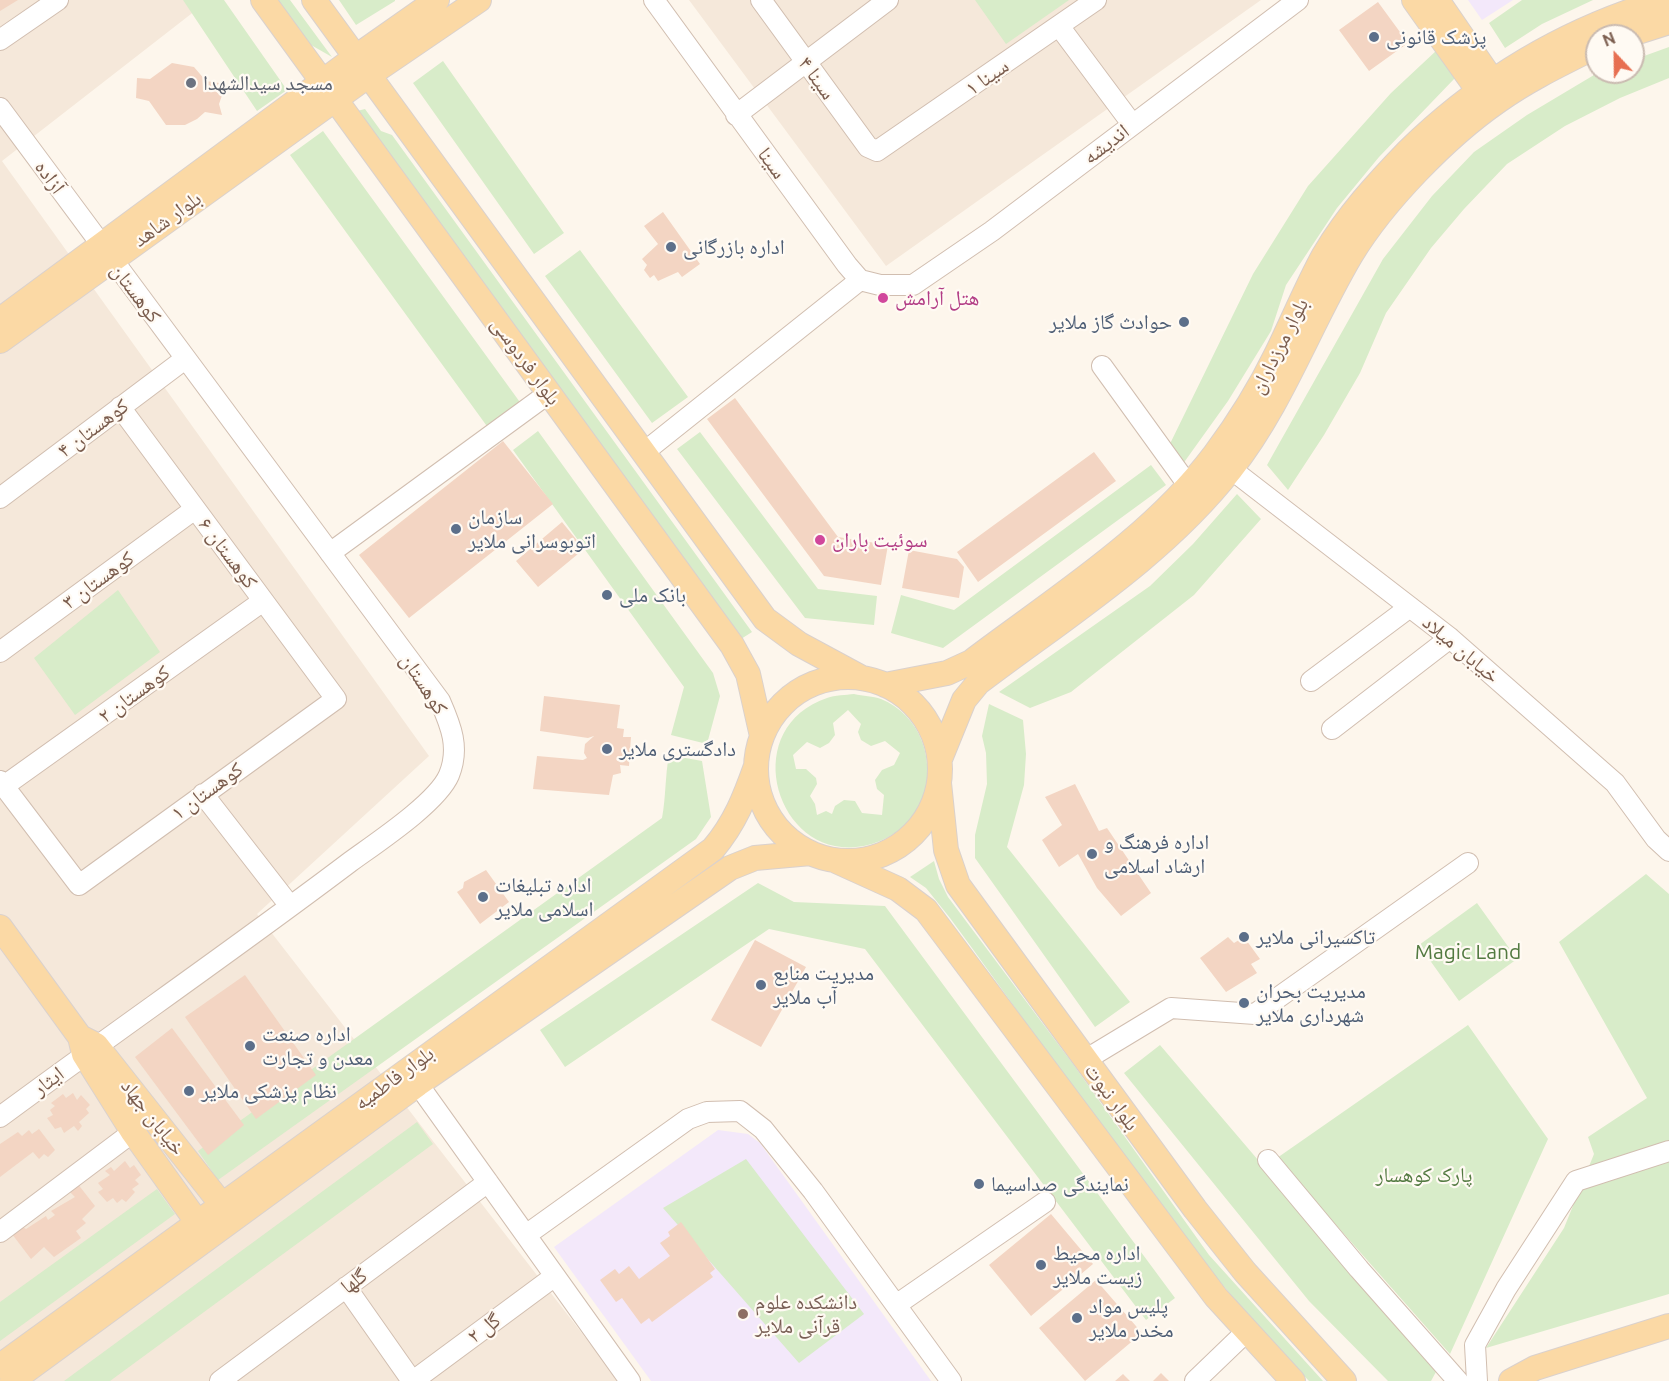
<!DOCTYPE html>
<meta charset="utf-8">
<style>
body{margin:0}
#map{position:relative;width:1669px;height:1381px;overflow:hidden;background:#fdf6ec;font-family:Ubuntu,sans-serif}
canvas{display:block}
.north{position:absolute;left:1585px;top:24px;width:60px;height:60px;box-sizing:border-box;background:#fffaf3;border:2px solid #cabbb1;border-radius:50%;rotate:338deg;font-size:16px;font-weight:700;line-height:24px;text-align:center;color:#7a5c4d}
.north::after{content:'';display:block;margin:auto;width:21px;height:27px;background:#e76f51;clip-path:polygon(50% 0,100% 100%,50% 72%,0 100%)}
</style>
<div id="map">
<canvas width="1669" height="1381"></canvas>
<div class="north">N</div>
</div>
<script>
const ctx = document.querySelector('canvas').getContext('2d');
ctx.lineJoin = 'round';
function fillPath(path, color) { ctx.fillStyle = color; ctx.fill(path, 'evenodd'); }
function strokePath(path, color, width, dash) { ctx.strokeStyle = color; ctx.lineWidth = width; ctx.lineCap = dash ? 'butt' : 'round'; ctx.setLineDash(dash || []); ctx.stroke(path); }
function write(font, color, halo, rows, align = 'center') {
  ctx.font = font + ' Ubuntu,"Noto Naskh Arabic",sans-serif'; ctx.lineWidth = 4.5; ctx.setLineDash([]); ctx.textBaseline = 'middle'; ctx.strokeStyle = halo; ctx.fillStyle = color; for (const [text, x, y, turn = 0] of rows) {
    ctx.save(); ctx.translate(x, y); ctx.rotate((+turn || 0) * Math.PI / 180); ctx.textAlign = isNaN(turn) ? turn : align; if (halo) ctx.strokeText(text, 0, 0); ctx.fillText(text, 0, 0); ctx.restore();
  }
}
fillPath(new Path2D(`
 M 0,0 L 209,0 L 2,161 L 429,756 L 257,914 L 619,1381 L 0,1381 Z
 M 689,0 L 1261,0 L 886,266 Z`), '#f5e8da');
fillPath(new Path2D(`
 M 1468,0 L 1513,0 L 1482,20 Z
 M 718,1130 L 748,1134 L 760,1143 L 931,1381 L 651,1381 L 554,1247 Z`), '#f3e8fa');
fillPath(new Path2D(`
 M 183,0 L 224,0 L 287,90 L 257,111 Z
 M 274,0 L 290,0 L 332,57 L 304,41 Z
 M 339,0 L 395,0 L 395,1 L 356,25 Z
 M 975,0 L 1069,0 L 1006,44 Z
 M 1522,0 L 1593,0 L 1542,24 L 1505,48 L 1489,23 Z
 M 1669,47 L 1669,78 L 1620,98 L 1565,126 L 1507,164 L 1464,209 L 1431,248 L 1386,313 L 1360,373 L 1324,435 L 1288,490 L 1267,465 L 1383,259 L 1432,196 L 1474,152 L 1527,115 L 1594,75 L 1602,72 L 1633,72 L 1633,60 Z
 M 1437,50 L 1455,78 L 1379,157 L 1337,208 L 1286,285 L 1271,331 L 1228,401 L 1180,468 L 1165,454 L 1253,274 L 1308,186 L 1391,93 Z
 M 443,61 L 564,233 L 534,254 L 413,83 Z
 M 365,109 L 381,131 L 392,135 L 752,632 L 741,639 L 357,111 Z
 M 323,131 L 522,405 L 489,429 L 290,155 Z
 M 580,250 L 688,397 L 652,423 L 545,276 Z
 M 538,431 L 713,673 L 720,696 L 707,744 L 671,735 L 684,687 L 513,450 Z
 M 700,432 L 818,589 L 877,596 L 874,625 L 805,618 L 677,449 Z
 M 1151,465 L 1166,485 L 943,648 L 891,633 L 901,595 L 954,610 Z
 M 1237,494 L 1261,519 L 1194,595 L 1071,692 L 1030,708 L 999,692 L 1150,586 L 1193,544 Z
 M 118,590 L 160,652 L 75,715 L 34,658 Z
 M 854,694 C 863,696 873,696 881,699 C 920,715 936,759 923,798 C 916,818 899,833 880,841 C 783,880 730,731 827,698 C 835,695 846,695 854,694 ZM 848,710 L 861,724 L 858,732 L 861,740 L 871,746 L 885,741 L 900,753 L 894,765 L 882,770 L 875,780 L 877,789 L 884,795 L 882,815 L 862,813 L 855,801 L 844,800 L 835,806 L 832,814 L 826,811 L 817,815 L 815,804 L 810,796 L 817,784 L 816,778 L 806,769 L 796,769 L 793,755 L 807,742 L 820,748 L 829,743 L 835,735 L 833,723 Z
 M 989,704 L 1023,720 L 1026,754 L 1024,785 L 1007,847 L 1130,1002 L 1095,1027 L 975,858 L 975,835 L 987,784 L 986,753 L 982,736 Z
 M 669,755 L 702,761 L 711,817 L 696,839 L 218,1180 L 198,1151 L 662,818 C 666,797 665,776 669,755 Z
 M 934,861 L 939,879 L 948,897 L 1073,1064 L 1209,1255 L 1323,1381 L 1309,1381 C 1173,1241 1066,1075 950,918 L 926,888 L 910,877 Z
 M 1646,874 L 1669,894 L 1669,1294 L 1486,1348 L 1564,1228 L 1594,1154 L 1588,1137 L 1647,1098 L 1559,942 Z
 M 758,883 L 794,902 L 885,906 L 1175,1298 L 1146,1320 L 865,949 L 769,929 L 565,1067 L 540,1030 Z
 M 1477,903 L 1517,959 L 1459,1001 L 1419,945 Z
 M 1468,1025 L 1548,1139 L 1450,1354 L 1277,1158 Z
 M 1160,1045 L 1437,1370 L 1431,1381 L 1388,1381 L 1309,1301 L 1124,1073 Z
 M 417,1122 L 433,1144 L 110,1381 L 64,1381 Z
 M 746,1159 L 864,1314 L 799,1363 L 663,1208 Z
 M 157,1189 L 175,1214 L 0,1341 L 0,1302 Z`), '#d8ecc9');
fillPath(new Path2D(`
 M 0,0 L 18,0 L 0,11 Z
 M 1378,2 L 1408,43 L 1369,71 L 1339,30 Z
 M 172,63 L 194,67 L 206,81 L 226,84 L 219,104 L 222,115 L 205,112 L 197,119 L 185,125 L 166,125 L 149,101 L 136,98 L 137,78 L 150,79 Z
 M 663,212 L 700,264 L 682,277 L 678,272 L 658,281 L 654,275 L 650,278 L 644,270 L 647,265 L 642,259 L 658,244 L 644,226 Z
 M 735,398 L 838,537 L 888,545 L 881,585 L 824,576 L 707,419 Z
 M 503,441 L 553,504 L 409,618 L 359,555 Z
 M 1094,452 L 1116,481 L 978,582 L 957,552 Z
 M 562,522 L 584,549 L 538,587 L 516,561 Z
 M 909,550 L 957,559 L 964,567 L 959,598 L 902,588 Z
 M 544,696 L 620,705 L 617,728 L 624,729 L 623,737 L 631,737 L 629,766 L 620,765 L 621,773 L 613,775 L 609,795 L 533,789 L 537,756 L 583,760 L 587,758 L 584,753 L 585,744 L 594,736 L 588,738 L 540,731 Z
 M 1075,784 L 1099,831 L 1107,828 L 1151,893 L 1121,916 L 1097,888 L 1078,854 L 1059,867 L 1042,840 L 1062,825 L 1045,797 Z
 M 486,870 L 509,902 L 480,924 L 457,892 L 463,888 L 464,882 Z
 M 1228,937 L 1234,943 L 1244,937 L 1260,959 L 1251,964 L 1257,973 L 1226,992 L 1200,958 Z
 M 755,940 L 806,967 L 761,1047 L 711,1020 Z
 M 245,975 L 316,1075 L 256,1119 L 185,1017 Z
 M 172,1028 L 244,1125 L 208,1155 L 135,1057 Z
 M 73,1093 L 77,1100 L 81,1095 L 90,1105 L 86,1109 L 89,1113 L 79,1122 L 82,1126 L 78,1131 L 74,1126 L 64,1133 L 61,1127 L 55,1129 L 47,1118 L 53,1115 L 50,1110 L 55,1106 L 51,1103 L 63,1094 L 66,1098 Z
 M 39,1129 L 55,1150 L 48,1157 L 44,1154 L 39,1159 L 33,1152 L 0,1177 L 0,1144 L 18,1132 L 22,1136 L 29,1130 L 32,1134 Z
 M 125,1161 L 130,1168 L 134,1165 L 141,1175 L 135,1180 L 139,1184 L 132,1189 L 135,1192 L 126,1202 L 122,1199 L 117,1203 L 113,1198 L 107,1202 L 98,1192 L 103,1189 L 98,1183 L 110,1175 L 105,1171 L 111,1167 L 114,1171 Z
 M 77,1183 L 95,1206 L 82,1219 L 86,1223 L 76,1231 L 81,1238 L 54,1257 L 44,1247 L 31,1259 L 12,1234 L 21,1226 L 26,1229 L 46,1216 L 48,1220 L 55,1215 L 51,1211 L 75,1197 L 68,1190 Z
 M 1051,1214 L 1093,1264 L 1031,1316 L 989,1265 Z
 M 681,1222 L 715,1269 L 710,1273 L 713,1277 L 652,1322 L 649,1318 L 641,1324 L 622,1298 L 616,1302 L 600,1280 L 615,1269 L 619,1274 L 629,1266 L 639,1279 L 670,1256 L 660,1243 L 670,1236 L 668,1232 Z
 M 1096,1280 L 1142,1333 L 1085,1381 L 1039,1328 Z
 M 1161,1373 L 1169,1381 L 1153,1381 Z
 M 1123,1374 L 1130,1381 L 1115,1381 Z`), '#f3d5c3');
const minor = new Path2D(`
 M 654,0 L 847,265 L 860,280 L 880,285 L 913,285 L 992,231 L 1298,0
 M 761,0 L 868,147 L 877,151 L 1096,0
 M 1059,26 L 1132,124
 M 0,40 L 58,0
 M 0,108 L 440,701 C 451,726 460,748 449,775 C 437,803 376,843 350,862 C 235,949 116,1031 0,1117
 M 736,115 L 888,0
 M 1102,366 L 1188,485
 M 643,453 L 860,280
 M 1231,469 L 1450,638 L 1615,783 L 1656,839 L 1669,851
 M 0,498 L 185,359
 M 330,553 L 549,393
 M 0,652 L 195,509
 M 1311,681 L 1410,607
 M 1332,729 L 1450,638
 M 0,781 L 79,885 L 336,699 L 120,407
 M 4,786 L 263,601
 M 203,794 L 290,906
 M 1085,1060 L 1171,1008 L 1255,1014 L 1468,863
 M 410,1073 L 630,1381
 M 1268,1160 L 1359,1269 L 1458,1381
 M 0,1232 L 133,1132
 M 526,1235 L 688,1119 L 707,1112 L 740,1111 L 763,1129 L 813,1191 L 951,1381
 M 346,1287 L 412,1381
 M 896,1305 L 1045,1202
 M 220,1381 L 488,1182
 M 413,1381 L 555,1276
 M 1195,1381 L 1247,1331
 M 1477,1381 L 1475,1345 L 1506,1289 L 1576,1181 L 1669,1151`);
const major = new Path2D(`
 M 263,0 L 732,645 L 748,674 L 762,736
 M 314,0 L 765,619 L 799,644 L 862,678
 M 1414,0 L 1478,90 L 1492,98
 M 1437,0 L 1492,80 L 1495,93
 M 1625,36 L 1669,22
 M 0,320 L 356,57 L 437,0
 M 0,341 L 369,75 L 479,0
 M756 769a92 92 0 1 1 184 0a92 92 0 1 1-184 0Z
 M 885,685 L 947,673 L 971,662 C 1054,599 1151,539 1215,454 C 1239,422 1260,388 1277,353 C 1293,320 1307,286 1324,255 C 1347,216 1377,183 1408,151 C 1482,79 1565,29 1665,0
 M 940,759 L 964,700 L 978,683 C 1065,617 1163,556 1231,469 C 1282,404 1309,326 1351,255 C 1383,202 1446,137 1498,101 C 1529,79 1563,63 1597,46
 M 939,783 L 946,850 L 958,885 L 1195,1209 L 1245,1272 L 1344,1381
 M 834,860 L 898,889 L 926,910 L 1216,1297 L 1293,1381
 M 0,927 L 80,1037 L 84,1054 L 133,1132 L 205,1233
 M 82,1038 L 96,1045 L 230,1215
 M 0,1366 L 713,849 C 735,823 745,797 756,766
 M 12,1381 L 418,1084 L 730,868 L 755,858 L 811,853
 M 1511,1381 L 1535,1368 L 1669,1326`);
strokePath(minor, '#d1beb0', 22);
strokePath(major, '#dad1cd', 26);
strokePath(minor, '#fff', 20);
strokePath(major, '#fbd9a5', 24);
for (const [x, y, r, color] of [
 [1374,37,6,"#5c6f8a"],
 [191,83,6,"#6b7280"],
 [671,247,6,"#5c6f8a"],
 [883,298,6,"#d1479c"],
 [1184,322,6,"#5c6f8a"],
 [456,529,6,"#5c6f8a"],
 [820,540,6,"#d1479c"],
 [607,595,6,"#5c6f8a"],
 [607,749,6,"#5c6f8a"],
 [1092,854,6,"#5c6f8a"],
 [483,897,6,"#5c6f8a"],
 [1244,937,6,"#5c6f8a"],
 [761,985,6,"#5c6f8a"],
 [1244,1003,6,"#5c6f8a"],
 [250,1046,6,"#5c6f8a"],
 [189,1091,6,"#5c6f8a"],
 [979,1184,6,"#5c6f8a"],
 [1041,1265,6,"#5c6f8a"],
 [743,1314,6,"#8d6e63"],
 [1077,1318,6,"#5c6f8a"]
]) { const dot = new Path2D(); dot.arc(x, y, r, 0, 2 * Math.PI); ctx.fillStyle = color; ctx.fill(dot); strokePath(dot, '#fffaf3', 2); }
write('21px', '#4e5e75', '#fffaf3', [
 ["پزشک قانونی",1386,37],
 ["اداره بازرگانی",683,247],
 ["حوادث گاز ملایر",1172,322,"right"],
 ["سازمان",468,517],
 ["اتوبوسرانی ملایر",468,541],
 ["بانک ملی",619,595],
 ["دادگستری ملایر",619,749],
 ["اداره فرهنگ و",1104,842],
 ["ارشاد اسلامی",1104,866],
 ["اداره تبلیغات",495,885],
 ["اسلامی ملایر",495,909],
 ["تاکسیرانی ملایر",1256,937],
 ["مدیریت منابع",773,973],
 ["آب ملایر",773,997],
 ["مدیریت بحران",1256,991],
 ["شهرداری ملایر",1256,1015],
 ["اداره صنعت",262,1034],
 ["معدن و تجارت",262,1058],
 ["نظام پزشکی ملایر",201,1091],
 ["نمایندگی صداسیما",991,1184],
 ["اداره محیط",1053,1253],
 ["زیست ملایر",1053,1277],
 ["پلیس مواد",1089,1306],
 ["مخدر ملایر",1089,1330]
], 'left');
write('21px', '#7a5c4d', '#fffaf3', [
 ["سینا ۱",987,77,-35],
 ["سینا ۴",817,78,54],
 ["اندیشه",1106,144,-37],
 ["سینا",772,163,54],
 ["آزاده",50,177,54],
 ["بلوار شاهد",167,219,-36],
 ["کوهستان",136,293,53],
 ["بلوار مرزداران",1279,346,-63],
 ["بلوار فردوسی",526,361,54],
 ["کوهستان ۴",93,428,-37],
 ["کوهستان ۶",228,553,53],
 ["کوهستان ۳",98,580,-36],
 ["خیابان میلاد",1461,649,40],
 ["کوهستان",424,684,57],
 ["کوهستان ۲",134,694,-36],
 ["کوهستان ۱",207,791,-36],
 ["بلوار فاطمیه",394,1078,-36],
 ["ایثار",48,1081,-37],
 ["بلوار نبوت",1112,1097,54],
 ["خیابان جهاد",153,1117,52],
 ["گلها",354,1281,-37],
 ["گل ۲",484,1328,-37]
]);
write('21px', '#5b616d', '#fffaf3', [
 ["مسجد سیدالشهدا",203,83]
], 'left');
write('21px', '#b23c85', '#fffaf3', [
 ["هتل آرامش",895,298],
 ["سوئیت باران",832,540]
], 'left');
write('21px', '#537a41', '#fffaf3', [
 ["Magic Land",1468,952],
 ["پارک کوهسار",1424,1175]
]);
write('21px', '#785e54', '#fffaf3', [
 ["دانشکده علوم",755,1302],
 ["قرآنی ملایر",755,1326]
], 'left');
</script>
